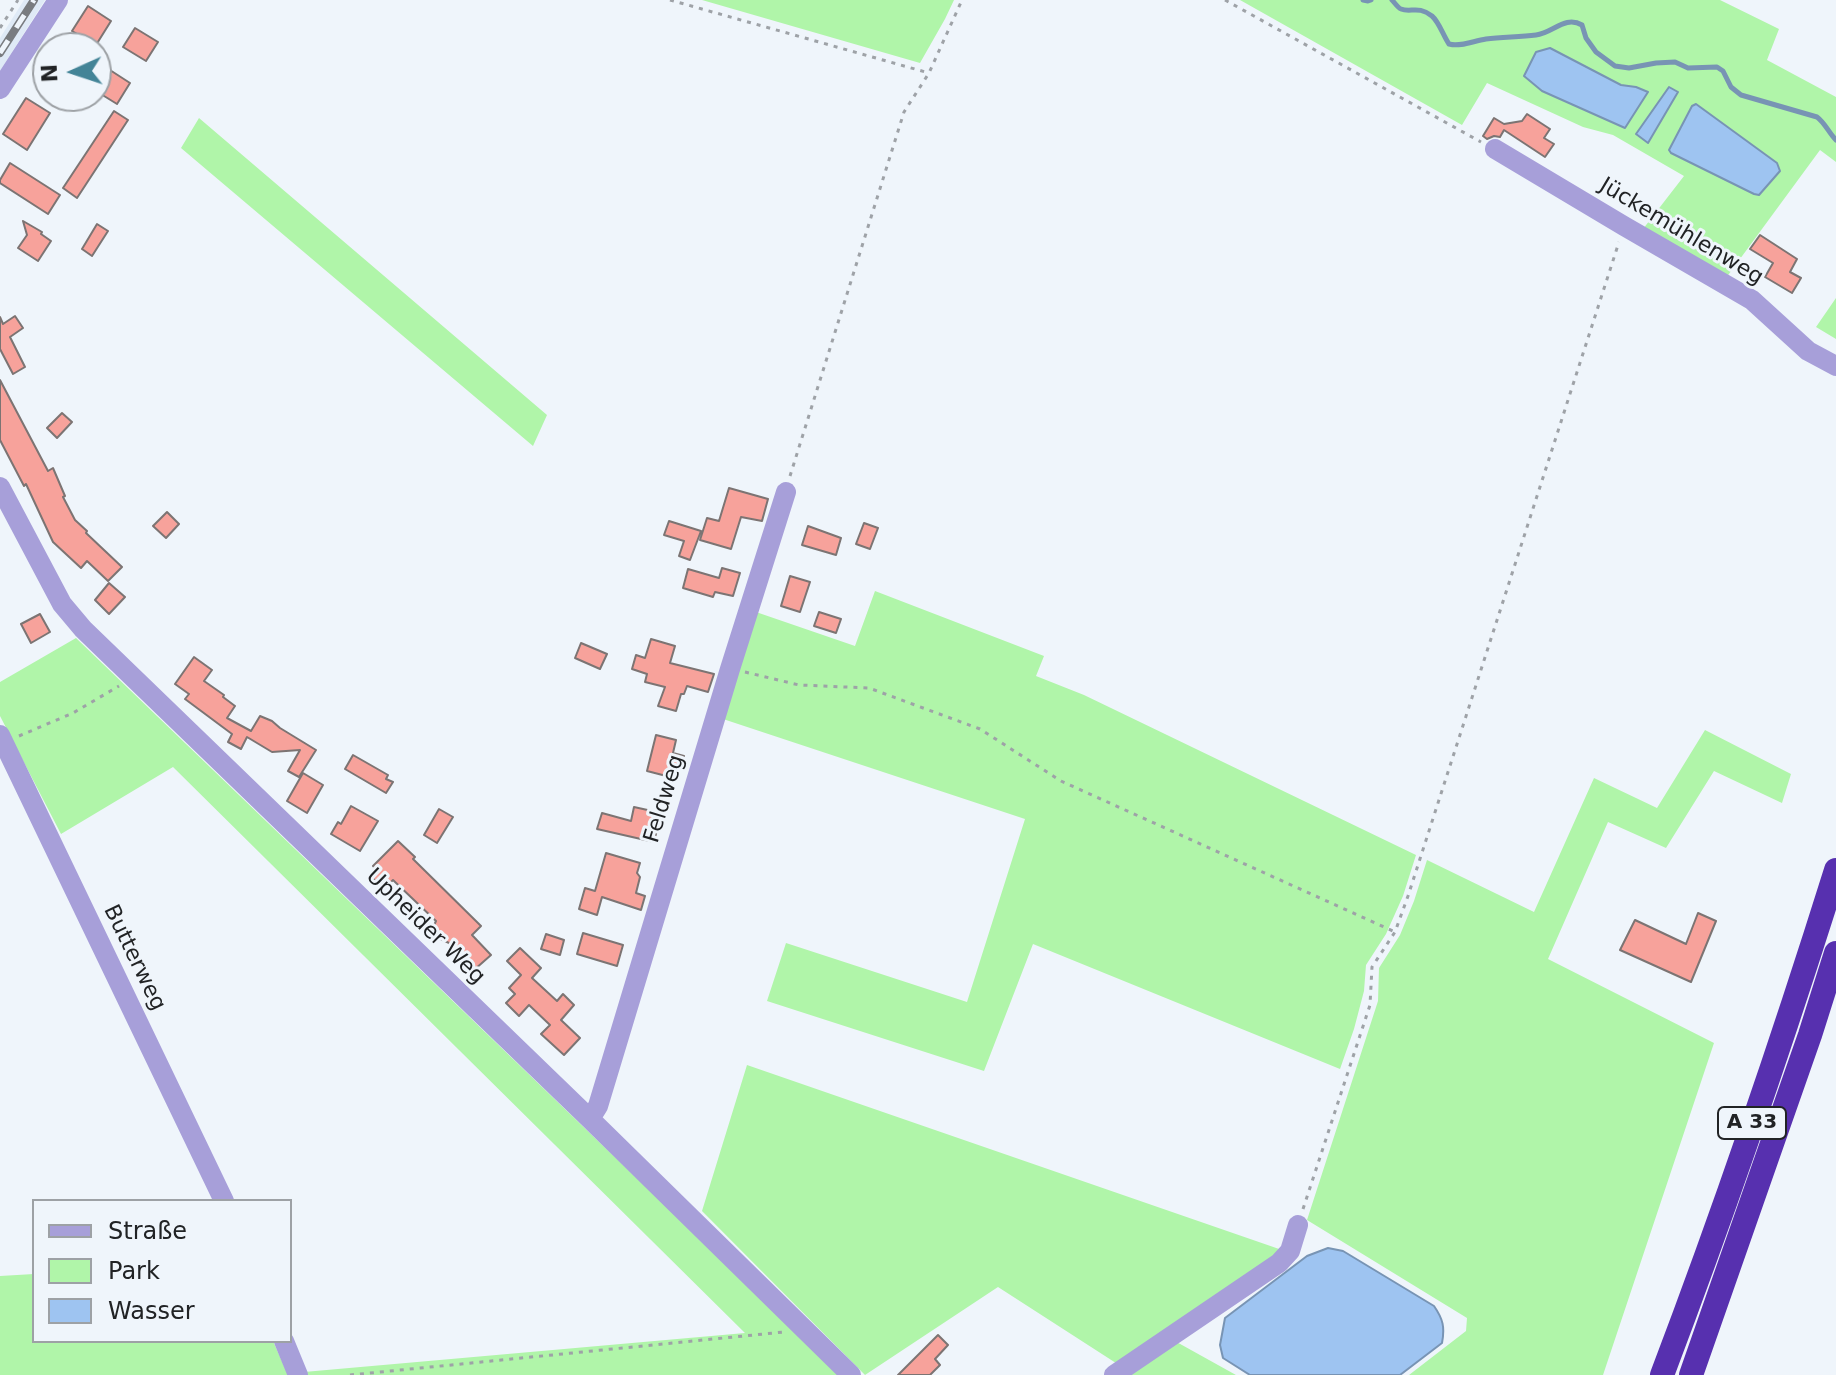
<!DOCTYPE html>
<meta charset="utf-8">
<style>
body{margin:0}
#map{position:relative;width:1836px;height:1375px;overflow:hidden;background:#eff5fb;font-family:"DejaVu Sans",sans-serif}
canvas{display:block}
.legend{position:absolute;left:32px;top:1199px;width:260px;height:144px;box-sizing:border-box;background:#eff5fb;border:2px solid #9da1a5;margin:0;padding:10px 14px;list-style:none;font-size:24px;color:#212325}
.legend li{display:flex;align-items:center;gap:16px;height:40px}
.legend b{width:40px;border:2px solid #9da1a5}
.north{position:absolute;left:32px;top:32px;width:80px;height:80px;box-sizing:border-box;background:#eff5fb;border:2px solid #9da1a5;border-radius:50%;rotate:267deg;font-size:22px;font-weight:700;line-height:32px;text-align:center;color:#212325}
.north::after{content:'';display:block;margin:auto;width:28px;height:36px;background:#438497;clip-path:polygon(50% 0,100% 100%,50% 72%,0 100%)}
</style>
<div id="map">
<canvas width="1836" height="1375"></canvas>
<ul class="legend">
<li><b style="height:10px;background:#a79fd9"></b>Straße</li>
<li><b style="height:22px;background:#b0f5a9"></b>Park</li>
<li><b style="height:22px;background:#9ec4f1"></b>Wasser</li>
</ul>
<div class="north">N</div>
</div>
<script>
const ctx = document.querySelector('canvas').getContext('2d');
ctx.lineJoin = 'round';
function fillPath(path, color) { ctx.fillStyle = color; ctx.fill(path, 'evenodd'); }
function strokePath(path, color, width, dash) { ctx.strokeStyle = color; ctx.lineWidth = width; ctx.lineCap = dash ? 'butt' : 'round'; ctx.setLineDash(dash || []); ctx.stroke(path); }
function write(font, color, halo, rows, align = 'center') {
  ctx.font = font + ' "DejaVu Sans",sans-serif'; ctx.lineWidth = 6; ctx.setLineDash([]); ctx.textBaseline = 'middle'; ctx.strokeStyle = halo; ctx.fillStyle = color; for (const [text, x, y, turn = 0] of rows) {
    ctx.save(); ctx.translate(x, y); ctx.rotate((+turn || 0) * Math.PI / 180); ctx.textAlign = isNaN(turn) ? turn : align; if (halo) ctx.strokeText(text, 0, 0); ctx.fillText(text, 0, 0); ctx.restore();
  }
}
fillPath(new Path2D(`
 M 24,0 L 45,0 L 0,71 L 0,38 Z`), '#dfeaf6');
fillPath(new Path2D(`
 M 702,0 L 954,0 L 945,19 L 920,63 Z
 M 1240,0 L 1720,0 L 1779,29 L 1767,60 L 1836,97 L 1836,162 L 1820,150 L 1726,278 L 1643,229 L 1684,176 L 1613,135 L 1583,127 L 1487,83 L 1462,125 Z
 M 199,118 L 547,415 L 533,446 L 181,148 Z
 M 1836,298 L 1836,339 L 1816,327 Z
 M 875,591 L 1044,656 L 1036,676 L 1084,695 L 1416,855 L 1403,896 L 1386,934 L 1366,965 L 1364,991 L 1354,1029 L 1340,1069 L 1033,944 L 984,1071 L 767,1001 L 786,943 L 967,1002 L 1025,819 L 723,719 L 756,612 L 855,646 Z
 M 76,638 L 841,1375 L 305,1375 L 304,1372 L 745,1333 L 173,767 L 61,834 L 0,716 L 0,682 Z
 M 1705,730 L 1791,774 L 1782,803 L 1714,771 L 1666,848 L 1608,822 L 1548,959 L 1714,1043 L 1603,1375 L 1409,1375 L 1466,1331 L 1467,1318 L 1307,1220 L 1378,1001 L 1379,968 L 1400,935 L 1414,901 L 1427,860 L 1534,912 L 1594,778 L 1657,808 Z
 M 747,1065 L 1282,1250 L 1119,1365 L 998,1287 L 865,1375 L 702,1211 Z
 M 34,1274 L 34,1341 L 273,1341 L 288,1375 L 0,1375 L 0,1276 Z
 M 1173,1340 L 1236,1375 L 1124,1375 Z`), '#b0f5a9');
const water = new Path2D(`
 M 1550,48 L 1621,85 L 1636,87 L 1648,92 L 1625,128 L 1542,91 L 1524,76 L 1536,52 Z
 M 1669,87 L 1678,92 L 1648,143 L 1636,134 Z
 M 1696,104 L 1777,163 L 1780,171 L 1759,195 L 1754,194 L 1671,153 L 1669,150 L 1692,106 Z
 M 1328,1248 L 1343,1251 L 1434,1306 C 1443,1319 1445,1327 1442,1343 L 1400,1375 L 1250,1375 L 1223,1358 L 1220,1345 L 1225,1318 L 1307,1256 Z`);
fillPath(water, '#9ec4f1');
strokePath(water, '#7894b4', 2);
strokePath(new Path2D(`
 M 1363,0 L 1368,1 L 1371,0
 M 1392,0 C 1394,2 1398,8 1401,9 C 1411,13 1418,5 1432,16 C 1439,22 1443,35 1449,44 C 1461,47 1473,41 1486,39 C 1502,37 1519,37 1536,35 C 1553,33 1565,15 1582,25 L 1586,38 L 1596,52 L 1615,66 L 1629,68 L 1656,63 L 1675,62 L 1688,68 L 1717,67 L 1723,71 L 1731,87 L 1741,95 L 1817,117 C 1825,123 1829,133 1836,140`), '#7894b4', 5);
const building = new Path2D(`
 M 88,6 L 111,21 L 96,45 L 72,31 Z
 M 135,28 L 158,42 L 146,61 L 123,47 Z
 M 96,61 L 130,83 L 117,104 L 96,91 Z
 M 26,98 L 50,113 L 27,150 L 3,134 Z
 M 114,111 L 128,120 L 77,198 L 63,188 Z
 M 1527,114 L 1550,129 L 1544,138 L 1554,144 L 1545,157 L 1504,130 L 1500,137 L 1494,136 L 1487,139 L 1483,136 L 1494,118 L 1504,124 L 1522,121 Z
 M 10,163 L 60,195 L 48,214 L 0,183 L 0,180 Z
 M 23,221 L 42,232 L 41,234 L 51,241 L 38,261 L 18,248 L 27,235 Z
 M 97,224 L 108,231 L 92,256 L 82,249 Z
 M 1760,235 L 1797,259 L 1790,272 L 1801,278 L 1792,293 L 1765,277 L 1773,263 L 1750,249 Z
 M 15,316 L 23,328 L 10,337 L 25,367 L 13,374 L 0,349 L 0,317 L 3,324 Z
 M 0,380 L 48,471 L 53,468 L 65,496 L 63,497 L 75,520 L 87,531 L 86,533 L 122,567 L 108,581 L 87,561 L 81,568 L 53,542 L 26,484 L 24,486 L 0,440 Z
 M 62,413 L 72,422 L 57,438 L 47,428 Z
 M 729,488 L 768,499 L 762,521 L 741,517 L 731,549 L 700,540 L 707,518 L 719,521 Z
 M 167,512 L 179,524 L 166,538 L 153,526 Z
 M 669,521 L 701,531 L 690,560 L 679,556 L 684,541 L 664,535 Z
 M 864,523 L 878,528 L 870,549 L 856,544 Z
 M 808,526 L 841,538 L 836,555 L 802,545 Z
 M 722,568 L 740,573 L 733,596 L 715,592 L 713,597 L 683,588 L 688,569 L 719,578 Z
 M 790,576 L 810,582 L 800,612 L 781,606 Z
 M 109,583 L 125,597 L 109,614 L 95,600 Z
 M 819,612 L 841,619 L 836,633 L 814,626 Z
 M 40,614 L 50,632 L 31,643 L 21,624 Z
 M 651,639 L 675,646 L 670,663 L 714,674 L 708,692 L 687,686 L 684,694 L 681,694 L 676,711 L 658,706 L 665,687 L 645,682 L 647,674 L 632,669 L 636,655 L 645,658 Z
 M 581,643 L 607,654 L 600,669 L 575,658 Z
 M 194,657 L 212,670 L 204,681 L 224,695 L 223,697 L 235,706 L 227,718 L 251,731 L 260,716 L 272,721 L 280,728 L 316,750 L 299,777 L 288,771 L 300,750 L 272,752 L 247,737 L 241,749 L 228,742 L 232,734 L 185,699 L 189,694 L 175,684 Z
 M 656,735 L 676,740 L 673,753 L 684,756 L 678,779 L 647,771 Z
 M 353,755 L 388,775 L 386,779 L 393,782 L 386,793 L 345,769 Z
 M 303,773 L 323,785 L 307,813 L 287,801 Z
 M 351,806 L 378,821 L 360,851 L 331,834 L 338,822 L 341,824 Z
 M 634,807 L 661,813 L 654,842 L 597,829 L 602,813 L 631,821 Z
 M 439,809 L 453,817 L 437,843 L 424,835 Z
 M 398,841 L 415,857 L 413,859 L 481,926 L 472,935 L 491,955 L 474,970 L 449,943 L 430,934 L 436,921 L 393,880 L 384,889 L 369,875 L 375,868 L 373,866 Z
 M 606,853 L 640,863 L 637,873 L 640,877 L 636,893 L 645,896 L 641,910 L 602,897 L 597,915 L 579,909 L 585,888 L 595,891 Z
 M 1698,913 L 1716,921 L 1691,982 L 1620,950 L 1635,920 L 1686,944 Z
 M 583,933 L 623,945 L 617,966 L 577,954 Z
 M 546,934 L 564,940 L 560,955 L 541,949 Z
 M 520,948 L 541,968 L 532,978 L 557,1001 L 563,994 L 574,1005 L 561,1020 L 580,1038 L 564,1055 L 541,1034 L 550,1025 L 529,1005 L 519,1016 L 506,1003 L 515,994 L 509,988 L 521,975 L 507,961 Z
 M 938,1335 L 948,1345 L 935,1359 L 940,1365 L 930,1375 L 898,1375 Z`);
fillPath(building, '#f7a29b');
strokePath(building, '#7c7473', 2);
strokePath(new Path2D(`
 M 670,0 L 929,73
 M 1225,0 L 1481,142
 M 0,28 L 18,0
 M 790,476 L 904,112 L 929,73 L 962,0
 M 745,672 L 799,685 L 869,688 L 980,729 L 1061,781 L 1393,931
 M 19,736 L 73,713 L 119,686
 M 1303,1209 L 1370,1005 L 1372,967 L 1395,932 L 1408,896 L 1619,242
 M 350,1375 L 784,1332`), '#9ea2a7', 3, [4, 6]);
strokePath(new Path2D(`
 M 0,89 L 58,0
 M 1495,149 L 1624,226 L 1752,300 L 1808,351 L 1836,366
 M 0,487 L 62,604 L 83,629 L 590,1119 L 851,1375
 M 0,735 L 224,1201
 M 590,1119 L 598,1106 L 730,669 L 786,492
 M 284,1341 L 298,1375
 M 1114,1375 L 1279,1263 L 1290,1251 L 1298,1225`), '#a79fd9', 20);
strokePath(new Path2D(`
 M 1662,1375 C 1725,1209 1783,1039 1836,870
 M 1691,1375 L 1810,1035 L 1836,953`), '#5730af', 24);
const rail = new Path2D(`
 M 0,53 L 34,0`);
strokePath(rail, '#797c80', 8);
strokePath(rail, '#eff5fb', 5, [15]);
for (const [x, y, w] of [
 [1752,1123,68]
]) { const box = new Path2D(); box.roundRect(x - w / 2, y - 16, w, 32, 6); ctx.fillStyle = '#eff5fb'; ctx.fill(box); strokePath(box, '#212325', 2); }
write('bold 20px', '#212325', null, [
 ["A 33",1752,1123]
]);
write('22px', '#212325', '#eff5fb', [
 ["Jückemühlenweg",1681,232,31],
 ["Feldweg",665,799,-73],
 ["Upheider Weg",425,927,44],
 ["Butterweg",134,958,64]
]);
</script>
